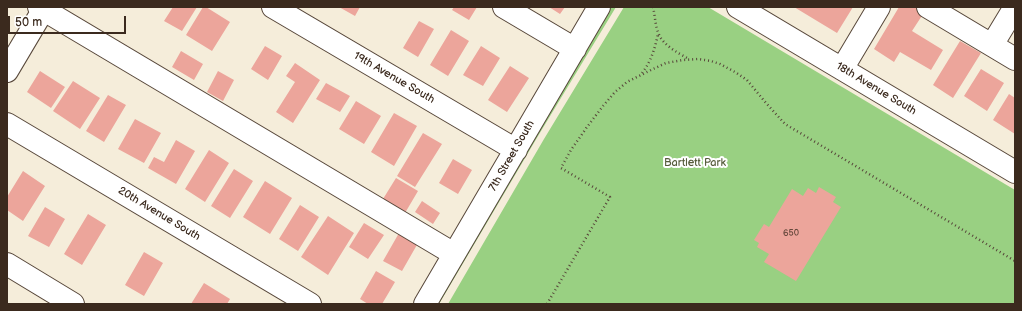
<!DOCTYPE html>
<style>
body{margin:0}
#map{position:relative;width:1022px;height:311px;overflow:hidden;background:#f5edda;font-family:"Balsamiq Sans",sans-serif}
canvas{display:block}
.frame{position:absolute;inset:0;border:8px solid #3b2a1e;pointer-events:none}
.scale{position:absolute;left:8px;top:16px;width:118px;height:18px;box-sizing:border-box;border:2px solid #3b2a1e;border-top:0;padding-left:5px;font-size:12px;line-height:14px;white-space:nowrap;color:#3b2a1e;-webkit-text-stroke:3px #fff;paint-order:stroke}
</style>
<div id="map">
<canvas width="1022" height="311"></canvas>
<div class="frame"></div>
<div class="scale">50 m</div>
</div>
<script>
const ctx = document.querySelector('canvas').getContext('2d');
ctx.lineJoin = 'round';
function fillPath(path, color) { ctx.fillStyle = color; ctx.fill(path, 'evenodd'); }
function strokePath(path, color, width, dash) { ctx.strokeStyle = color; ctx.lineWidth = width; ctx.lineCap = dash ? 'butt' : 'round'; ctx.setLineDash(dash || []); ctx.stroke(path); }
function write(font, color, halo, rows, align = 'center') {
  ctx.font = font + ' "Balsamiq Sans",sans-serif'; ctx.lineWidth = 4; ctx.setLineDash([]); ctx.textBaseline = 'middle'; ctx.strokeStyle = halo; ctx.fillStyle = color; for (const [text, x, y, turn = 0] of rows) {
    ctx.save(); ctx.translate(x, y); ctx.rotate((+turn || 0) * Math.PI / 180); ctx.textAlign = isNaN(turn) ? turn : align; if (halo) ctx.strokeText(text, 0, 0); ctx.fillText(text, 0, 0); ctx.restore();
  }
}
fillPath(new Path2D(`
 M 609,7 L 616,7 L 538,136 L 439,304 L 434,304 Z
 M 624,7 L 708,7 L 1015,190 L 1015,304 L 448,304 L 544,139 Z`), '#99d082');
fillPath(new Path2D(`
 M 173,7 L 197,7 L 182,31 L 164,21 Z
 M 203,7 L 206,7 L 230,22 L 212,51 L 186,35 Z
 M 339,7 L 360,7 L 355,16 Z
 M 454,7 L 477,7 L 469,20 L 452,10 Z
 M 549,7 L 565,7 L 560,14 Z
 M 794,7 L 853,7 L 837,33 Z
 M 899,7 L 917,7 L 925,11 L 912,31 L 943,50 L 931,70 L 900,52 L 894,62 L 874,49 Z
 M 419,21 L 434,29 L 418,57 L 403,48 Z
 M 451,30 L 469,41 L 448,76 L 430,65 Z
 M 960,41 L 981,53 L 953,98 L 933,85 Z
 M 265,46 L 282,56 L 268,80 L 251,69 Z
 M 481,46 L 500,58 L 483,86 L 463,75 Z
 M 181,51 L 203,64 L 194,80 L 172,67 Z
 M 295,63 L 320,80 L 293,123 L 276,112 L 295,82 L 286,76 Z
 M 510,66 L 529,78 L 507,112 L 488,100 Z
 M 981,69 L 1004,83 L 987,111 L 964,96 Z
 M 40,71 L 65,87 L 51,108 L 27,92 Z
 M 218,71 L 234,80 L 223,101 L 207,92 Z
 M 73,81 L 100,98 L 80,129 L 53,111 Z
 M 326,83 L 350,96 L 340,112 L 316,99 Z
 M 1009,94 L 1015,98 L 1015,134 L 993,120 Z
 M 108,95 L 126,105 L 104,142 L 86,131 Z
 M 356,101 L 381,116 L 364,144 L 339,129 Z
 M 394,113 L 417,126 L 394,166 L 371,152 Z
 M 135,119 L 161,133 L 144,163 L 118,149 Z
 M 423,133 L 442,144 L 415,187 L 397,176 Z
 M 176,140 L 195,151 L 176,184 L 148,168 L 154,157 L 164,162 Z
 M 209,150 L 229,163 L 205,202 L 185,189 Z
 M 453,159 L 472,170 L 458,194 L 439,183 Z
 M 234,169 L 253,181 L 230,218 L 211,206 Z
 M 23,171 L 45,186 L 23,221 L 7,210 L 7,197 Z
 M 396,178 L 418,191 L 405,213 L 383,199 Z
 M 265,181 L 292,198 L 270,234 L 243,217 Z
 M 819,187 L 836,197 L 833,202 L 841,207 L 796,281 L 764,262 L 769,254 L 757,247 L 759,243 L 754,240 L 764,224 L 769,227 L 792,189 L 803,196 L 808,188 L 816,193 Z
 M 422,201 L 440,213 L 433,224 L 415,212 Z
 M 300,205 L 319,217 L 298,251 L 279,239 Z
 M 45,207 L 65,219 L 49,247 L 28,236 Z
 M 88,214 L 106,225 L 82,265 L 64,254 Z
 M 328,216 L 354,233 L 328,275 L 301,257 Z
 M 364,223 L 384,235 L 368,259 L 349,247 Z
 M 399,233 L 418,243 L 402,271 L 383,261 Z
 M 144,252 L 163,263 L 144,296 L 125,285 Z
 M 376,271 L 395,282 L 382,304 L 368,304 L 360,299 Z
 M 204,283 L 230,299 L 227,304 L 191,304 Z`), '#eca59b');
const minor = new Path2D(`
 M 39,7 L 454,254
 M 273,7 L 516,150
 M 504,7 L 575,49
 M 738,7 L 1015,172
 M 928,7 L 1015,59
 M 992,45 L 1015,7
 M 842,69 L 879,7
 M 7,71 L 45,7
 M 7,124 L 310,304
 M 7,264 L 73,304
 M 425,304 L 599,7`);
strokePath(minor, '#57473a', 24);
strokePath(new Path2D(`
 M 653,7 C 655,15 655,24 658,32 C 662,45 678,53 689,59
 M 642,73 C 651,62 655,48 658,34
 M 547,304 L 610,197 L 561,168 L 571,150 L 587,127 L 603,106 L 615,92 L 627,82 L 651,70 L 666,63 L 683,60 L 698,59 L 711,61 L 720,64 L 735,72 L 747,80 L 766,103 L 785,124 L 1015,261`), '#57473a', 2.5, [1, 3]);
strokePath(minor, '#fff', 22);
write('9px', '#67493d', null, [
 ["650",791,234]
]);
write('11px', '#3b2a1e', '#fff', [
 ["19th Avenue South",394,78,30],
 ["18th Avenue South",876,89,31],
 ["7th Street South",512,156,-60],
 ["20th Avenue South",159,214,31]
]);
write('11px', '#575c3c', '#fff', [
 ["Bartlett Park",695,163]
]);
</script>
